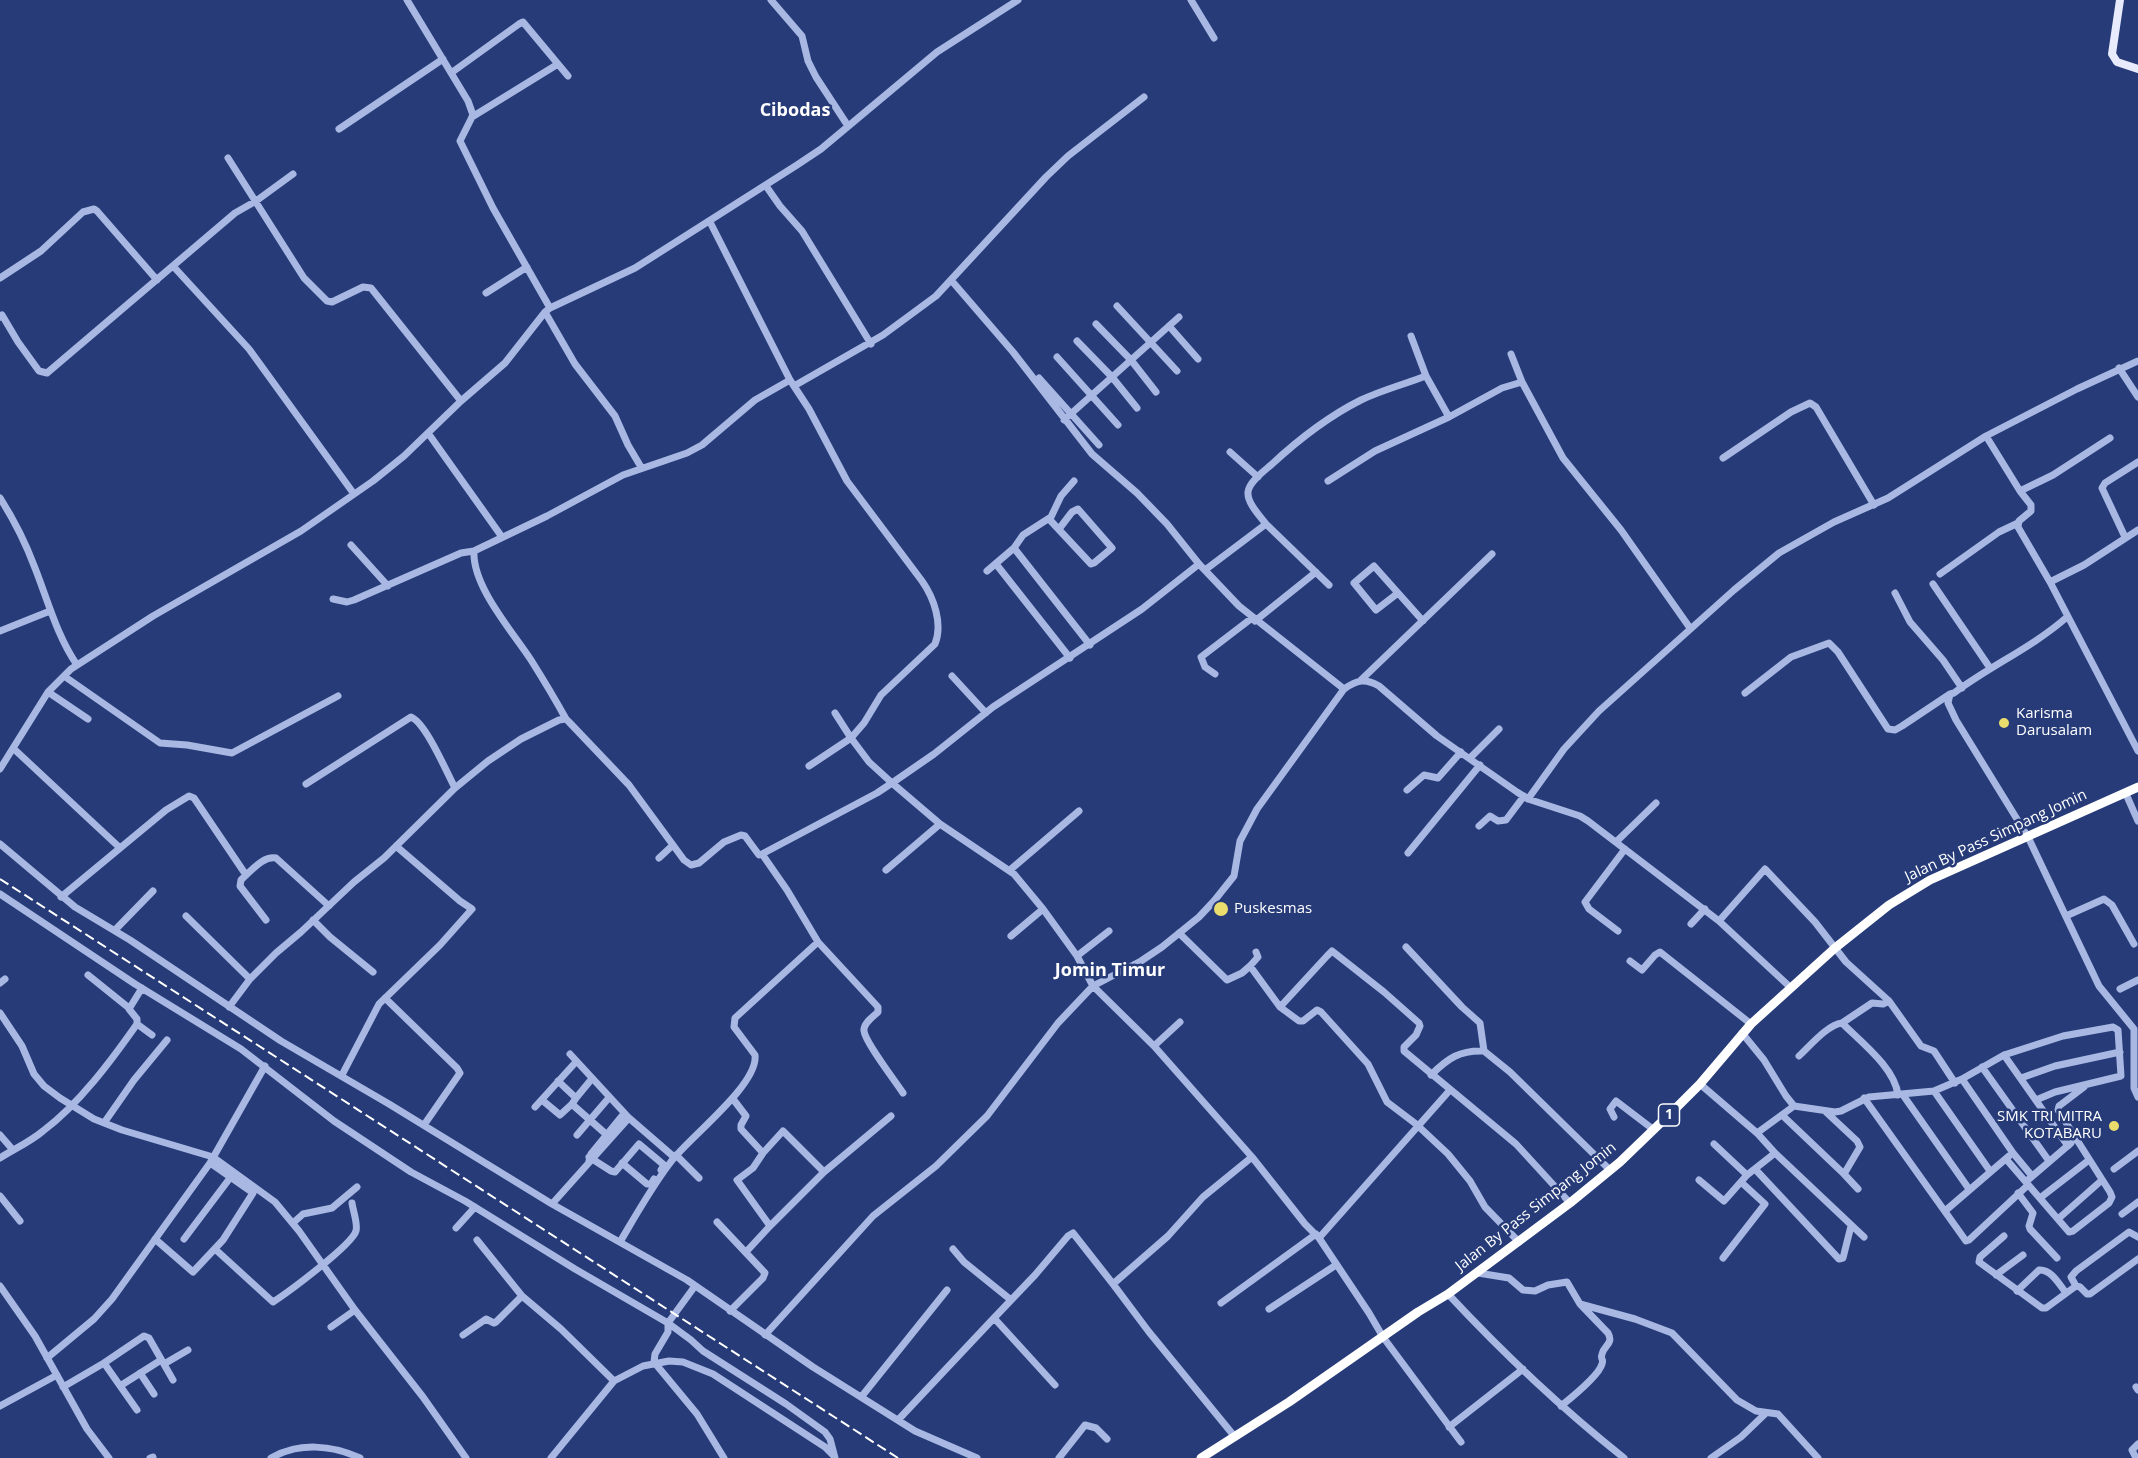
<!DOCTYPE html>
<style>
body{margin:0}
canvas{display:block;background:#263b78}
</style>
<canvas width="2138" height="1458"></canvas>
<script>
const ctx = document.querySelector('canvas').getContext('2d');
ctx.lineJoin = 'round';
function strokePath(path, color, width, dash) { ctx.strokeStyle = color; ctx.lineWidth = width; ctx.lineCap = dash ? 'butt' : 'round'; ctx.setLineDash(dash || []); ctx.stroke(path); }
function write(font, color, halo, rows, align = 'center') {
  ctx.font = font + ' "Open Sans",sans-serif'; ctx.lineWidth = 5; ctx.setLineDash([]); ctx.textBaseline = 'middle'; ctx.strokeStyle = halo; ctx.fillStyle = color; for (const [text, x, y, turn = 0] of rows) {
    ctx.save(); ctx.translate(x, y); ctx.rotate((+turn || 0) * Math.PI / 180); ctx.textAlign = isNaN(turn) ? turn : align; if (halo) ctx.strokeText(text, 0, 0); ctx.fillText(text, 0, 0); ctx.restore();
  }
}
strokePath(new Path2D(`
 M 407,0 L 468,101 L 473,115 L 460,141 L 493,208 L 550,308
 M 771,0 L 802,36 L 808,61 L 816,77 L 848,126
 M 1191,0 L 1214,38
 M 451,73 L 519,24 L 523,22 L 568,76
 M 472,117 L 558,64
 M 339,129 L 443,59
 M 228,158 L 304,278 L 327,301 L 332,302 L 363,287 L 371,288 L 461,401
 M 766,186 L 780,206 L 802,231 L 871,344
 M 710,222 L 790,380 L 809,409 L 847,481 L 922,581 C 934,598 943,624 935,644 L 881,695 L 864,723 L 851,738 L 869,762 L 892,783 L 934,754 L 993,707 L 1142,609 L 1199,564
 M 173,266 L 249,349 L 354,494
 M 0,278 L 41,251 L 83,212 L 94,209 L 97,211 L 157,280
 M 951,280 L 1013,352 L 1092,454 L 1137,493 L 1167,524 L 1199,564 L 1239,606 L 1344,689 C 1357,680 1365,678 1379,686 L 1437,736 L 1517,792 L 1528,799 L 1580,816 L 1588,821 L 1719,921 L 1790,987
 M 486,293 L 527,267
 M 1117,306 L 1177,371
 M 545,312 L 575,364 L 615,416 L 628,445 L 641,467
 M 0,317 L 2,315 L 18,342 L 39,371 L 47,373 L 235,213 L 256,201 L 293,174
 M 1096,324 L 1131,360 L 1156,392
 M 1169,326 L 1198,359
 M 1411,336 L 1426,376 L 1449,417
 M 1077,341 L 1112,377 L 1137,408
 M 1511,354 L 1522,382 L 1563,458 L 1621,530 L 1690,628
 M 1057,357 L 1118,425
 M 2119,368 L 2138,397
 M 1039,378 L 1099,445
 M 794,386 L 883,335 L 936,296 L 1046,177 L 1068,156 L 1144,97
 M 1064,420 L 1179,317
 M 428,433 L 502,537
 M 1986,436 L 2020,491 L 2031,505 L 2031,511 L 2019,521 L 2018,527 L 2050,582 L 2138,751
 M 1230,452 L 1258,477
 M 1723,458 L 1791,412 L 1810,403 L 1816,407 L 1874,505
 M 1074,481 L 1061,496 L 1051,517 L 1023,535 L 1014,548 L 1090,645
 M 1328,481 L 1375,451 L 1449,417 L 1502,388 L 1522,382
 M 2020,491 L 2053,475 L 2110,438
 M 0,498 C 14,520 26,544 35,568 C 48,601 57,636 77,665
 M 1049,519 L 1091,564 L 1094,563 L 1112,548 L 1078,509 L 1072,512 L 1059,529
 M 1266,524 L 1329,585
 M 2125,537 L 2102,488 L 2105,483 L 2138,462
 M 351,545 L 388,586
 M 996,564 L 1070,658
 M 1205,570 L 1266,524 C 1260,516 1247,503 1248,492 C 1249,482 1264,471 1271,465 C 1299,439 1327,417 1361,400 C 1382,390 1405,384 1426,376
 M 987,571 L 1014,548
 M 1940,574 L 1999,532 L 2018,523
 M 2050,582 L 2084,565 L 2138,530
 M 1933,584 L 1990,668
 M 1398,593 L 1376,610 L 1354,583 L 1374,566 L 1423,621
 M 1895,593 L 1910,622 L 1943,660 L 1962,688
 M 333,599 L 347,602 L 354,600 L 461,553 L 474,551
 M 2067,617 C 2033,647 1990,666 1954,693 L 1950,694 L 1948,703 L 1956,720 L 2028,837 L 2099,986 L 2134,1029 L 2134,1088 L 2138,1097
 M 1255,621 L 1316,572
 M 0,631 L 50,611
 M 1215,674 L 1205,667 L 1201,657 L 1252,618
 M 64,676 L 160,743 L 187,745 L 232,753 L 338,696
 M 952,676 L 986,713
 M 1361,680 L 1492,554
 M 48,692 L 88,719
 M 1745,693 L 1791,657 L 1829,643 L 1838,652 L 1888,729 L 1895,730 L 1902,726 L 1950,694
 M 566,719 C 555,699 543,679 531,660 C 512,631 472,586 474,551 L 547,516 L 623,475 L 687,453 L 702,445 L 755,400 L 790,380
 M 14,749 L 119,847
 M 1470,758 L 1499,729
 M 809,766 L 851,738 L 835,713
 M 0,769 L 48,692 L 71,669 L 153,616 L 301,531 L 373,481 L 404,456 L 461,401 L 505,363 L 545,312 L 550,308 L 635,268 L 797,165 L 821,149 L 937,52 L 1018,0
 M 306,784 L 411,717 C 426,723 447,773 455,788
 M 1407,790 L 1424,775 L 1438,778 L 1461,752
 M 2126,794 L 2138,821
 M 1528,799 L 1564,749 L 1599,711 L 1734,590 L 1779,553 L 1834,522 L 1888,498 L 1986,436 L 2077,389 L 2138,361
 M 1479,826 L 1490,816 L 1498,821 L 1506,820 L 1524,796
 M 1616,842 L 1656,803
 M 0,844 L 75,907 L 130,940 L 281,1041 L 389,1104 L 552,1204 L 687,1280 L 813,1367 L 915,1431 L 977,1458
 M 1408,853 L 1480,765
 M 762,854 L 787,890 L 818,942 L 878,1007 L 878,1012 C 874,1016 863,1023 864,1031 C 865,1042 896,1082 903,1093
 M 659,858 L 673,845
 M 886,870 L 940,824
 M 1010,870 L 1079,811
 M 246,875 L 241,880 L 240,886 L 266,920
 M 0,894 L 135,984 L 241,1049 L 334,1121 L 411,1172 L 465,1201 L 575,1269 L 668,1323 L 691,1340 L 703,1351 L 786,1404 L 825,1432 L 830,1439 L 835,1458
 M 61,897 L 166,810 L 189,796 L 194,798 L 246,875 C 254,868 264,856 276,858 L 329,906
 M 186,916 L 250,979
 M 2066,916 L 2104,899 L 2112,905 L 2134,944
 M 313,920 L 330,937 L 373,972
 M 1719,921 L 1765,869 L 1815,922 L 1846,962 L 1889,1001 L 1921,1046 L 1934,1051 L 1955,1083
 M 1691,924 L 1705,909
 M 115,930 L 153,891
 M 1618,931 L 1589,909 L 1585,902 L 1625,849
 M 1179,933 L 1227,980 L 1242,973 L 1250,966 L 1280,1007 L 1299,1021 L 1303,1021 L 1317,1010 L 1321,1012 L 1368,1064 L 1387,1102 L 1416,1124 L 1448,1154 L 1470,1181 L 1485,1207 L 1519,1242
 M 1011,936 L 1043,909
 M 1406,947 L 1462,1007 L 1480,1023 L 1484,1051 L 1510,1072 L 1610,1170
 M 1077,956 L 1109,931
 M 1630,961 L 1642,970 L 1655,955 L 1660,952 L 1751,1024
 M 1250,966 L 1258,957 L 1256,952
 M 88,975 L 129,1008
 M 0,983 L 5,979
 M 142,988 L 129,1009 L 137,1019 L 137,1024 L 152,1035
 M 2120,989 L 2138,980
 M 385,998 L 457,1068 L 460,1073 L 424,1125
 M 229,1007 L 250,979 L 276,953 L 301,932 L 354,882 L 384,858 L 455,788 L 488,761 L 521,739 L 559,720 L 566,719 L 569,722 L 629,785 L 684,860 L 691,865 L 699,863 L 724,842 L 741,835 L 745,836 L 759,855 L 762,854 L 877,793 L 892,783 L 940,824 L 1014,874 L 1043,909 L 1077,956 L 1093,986 L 1154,1046 L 1252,1157 L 1305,1224 L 1319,1238 L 1369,1313 L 1383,1337 L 1461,1442
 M 1280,1007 L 1327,956 L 1332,951 L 1384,992 L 1419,1023 L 1420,1026 L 1416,1035 L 1404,1047 L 1404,1051 L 1516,1144 L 1570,1203
 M 0,1013 L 22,1046 L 34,1074 L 44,1086 L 60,1098 L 94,1119 L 122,1130 L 213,1157 L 275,1202 L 299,1231 L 355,1310 L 423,1397 L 466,1458
 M 1842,1023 L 1872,1003 L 1883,1004 L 1889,1001
 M 1742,1033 L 1764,1060 L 1786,1096 L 1794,1106
 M 1154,1046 L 1180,1022
 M 570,1054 L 629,1118 L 674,1157
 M 2004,1055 L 2068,1146
 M 1799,1056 C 1810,1046 1827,1025 1842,1023 C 1861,1042 1895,1068 1898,1095
 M 1982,1067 L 2049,1161
 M 342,1075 L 379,1004 L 440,945 L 472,909 L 460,901 L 396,846
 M 1431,1075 C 1448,1058 1460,1050 1484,1051
 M 2021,1078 L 2055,1066 L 2120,1052
 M 1962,1079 L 2013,1153 L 2032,1176
 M 558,1081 L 576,1098 L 572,1104 L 574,1106 L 607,1135
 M 1700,1084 L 1757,1133 L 1775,1153 L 1864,1237
 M 1934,1091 L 1990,1171
 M 1903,1095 L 1969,1189
 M 576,1098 L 590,1081
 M 1864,1098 L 1966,1241 L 1969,1240 L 2028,1185
 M 733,1099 L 746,1116 L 741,1125 L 741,1129 L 763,1153 L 753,1168 L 737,1180 L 770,1226 L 824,1172 L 891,1116
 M 542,1100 L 560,1115 L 572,1104
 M 535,1107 L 574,1064
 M 1782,1115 L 1844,1174 L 1860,1147 L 1857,1141 L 1826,1112
 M 1614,1117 L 1610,1109 L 1616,1101 L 1654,1130
 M 104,1123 L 134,1080 L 167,1040
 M 1757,1133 L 1794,1106 L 1835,1112 L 1841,1111 L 1869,1097 L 1934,1091 L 1962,1079 L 2004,1055 L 2063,1036 L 2113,1027 L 2118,1030 L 2121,1076 L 2055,1092 L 2036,1100
 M 0,1135 L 13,1150
 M 577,1135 L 607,1100
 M 1714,1144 L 1747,1175
 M 763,1153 L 783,1131 L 824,1172
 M 676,1155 L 699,1178
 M 589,1157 L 611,1171 L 615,1172 L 639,1144 L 664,1165 L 661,1170
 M 0,1158 C 14,1149 30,1142 43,1131 C 79,1104 111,1061 137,1024
 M 2006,1159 L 2069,1232 L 2073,1231 L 2109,1203 L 2112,1197 L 2110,1192 L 2058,1110 L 2059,1106 L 2084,1087
 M 622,1163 L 647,1184 L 651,1184 L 654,1179
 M 1755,1169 L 1839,1259 L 1843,1258 L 1851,1226
 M 2114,1169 L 2138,1151
 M 1844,1174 L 1858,1189
 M 2029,1179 L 2071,1143
 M 1699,1180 L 1724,1201 L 1747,1175 L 1775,1153
 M 2018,1193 L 2033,1213 L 2029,1226 L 2030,1229 L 2057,1258
 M 0,1196 L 20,1221
 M 2040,1198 L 2089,1160
 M 552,1204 L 628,1119 L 622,1116 L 591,1154 L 589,1161
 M 1945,1211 L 2009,1156
 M 2122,1214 L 2138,1202
 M 2058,1219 L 2102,1180
 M 717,1222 L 765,1273 L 763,1278 L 730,1311
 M 293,1223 L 303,1214 L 332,1208 L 357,1187
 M 456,1228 L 475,1207
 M 2004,1236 L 1980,1257 L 1979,1262 L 2042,1308 L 2046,1308 L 2076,1286 L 2080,1287 L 2087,1294 L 2090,1294 L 2138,1259
 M 1319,1238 L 1450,1090
 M 155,1239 L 193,1272 L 223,1240 L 253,1193 L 210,1163
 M 184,1239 L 233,1174
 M 477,1240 L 522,1296 L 561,1329 L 614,1381
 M 620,1242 C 636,1215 651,1188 670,1163 C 687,1139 759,1085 755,1055 L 734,1027 L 735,1018 L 818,942
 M 215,1249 L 273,1302 C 287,1293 352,1245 356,1231 C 358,1223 353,1211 352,1203
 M 953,1249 L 964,1262 L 1011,1300
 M 746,1252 L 770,1226
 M 1723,1258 L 1765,1204 L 1741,1182
 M 1478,1273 L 1509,1278 L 1523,1290 L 1535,1291 L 1548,1285 L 1567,1282 L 1580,1304 L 1635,1319 L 1672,1333 L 1737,1400 L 1756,1411 L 1778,1414 L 1818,1458
 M 1996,1275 L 2023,1255
 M 1113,1284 L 1168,1236 L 1203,1197 L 1252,1157
 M 0,1286 L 35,1336 L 87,1429 L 109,1458
 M 695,1286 L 668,1323 L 668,1332 L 655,1354 L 654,1362 L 697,1414 L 724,1458
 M 2076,1286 L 2071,1277 L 2076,1271 L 2129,1232 L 2138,1237
 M 2017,1291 L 2039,1270 C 2051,1269 2059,1284 2066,1293
 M 1448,1294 C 1503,1353 1561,1408 1624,1458
 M 1221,1303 L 1316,1234
 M 1269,1309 L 1336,1265
 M 331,1327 L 355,1310
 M 463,1335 L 486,1319 L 494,1323 L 496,1322 L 522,1296
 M 765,1335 L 873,1216 L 936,1166 L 987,1116 L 1058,1023 L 1093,986 L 1141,961 L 1162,947 L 1199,917 L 1214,901 L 1234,876 L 1240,841 L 1257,809 L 1344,689
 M 47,1358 L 94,1319 L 112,1299 L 210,1163 L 265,1066
 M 104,1363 L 137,1410
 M 164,1364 L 188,1350
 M 140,1373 L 154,1394
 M 1055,1385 L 994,1318 L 1035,1275 L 1068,1236 L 1073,1233 L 1113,1284 L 1149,1332 L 1235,1437
 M 120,1386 L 161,1360
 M 63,1387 L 104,1363 L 144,1336 L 149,1338 L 173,1380
 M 2136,1387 L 2138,1390
 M 862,1396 L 947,1290
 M 0,1406 L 57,1375
 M 1561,1406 C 1571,1398 1599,1375 1602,1364 C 1604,1358 1600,1360 1602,1354 C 1604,1345 1614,1344 1608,1333 L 1581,1305
 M 898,1420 L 994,1318
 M 1449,1427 L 1523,1369
 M 150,1458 L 153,1457
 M 271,1458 C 299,1442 332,1445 360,1458
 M 551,1458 L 614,1381 L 643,1366 L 669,1361 L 683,1362 L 713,1374 L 825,1447 L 834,1456
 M 1059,1458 L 1085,1425 L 1096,1428 L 1107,1439
 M 1711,1458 L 1741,1437 L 1766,1413
 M 2136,1458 L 2132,1450 L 2138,1444`), '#a8b8e3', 7);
strokePath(new Path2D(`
 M 2120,0 L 2112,54 L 2117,62 L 2138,69`), '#e7ebfc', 8);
strokePath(new Path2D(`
 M 1201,1458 L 1289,1402 L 1418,1312 L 1448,1294 L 1570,1203 L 1620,1162 L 1676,1108 L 1700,1084 L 1751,1024 L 1835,948 L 1889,905 L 1930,880 L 2138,787`), '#fff', 9);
strokePath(new Path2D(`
 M 0,879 L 898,1458`), '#fff', 2, [10, 4.5]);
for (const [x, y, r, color] of [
 [2004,723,6,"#ebdd6d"],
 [1221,909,8,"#ebdd6d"],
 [2114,1126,6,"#ebdd6d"]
]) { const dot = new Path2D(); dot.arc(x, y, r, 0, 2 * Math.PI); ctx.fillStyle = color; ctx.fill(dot); strokePath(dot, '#263b78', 2); }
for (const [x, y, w] of [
 [1669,1115,21]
]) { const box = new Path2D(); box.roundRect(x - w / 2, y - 11, w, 22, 4.5); ctx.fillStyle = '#263b78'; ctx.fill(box); strokePath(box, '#fff', 1.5); }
write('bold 14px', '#fff', null, [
 ["1",1669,1115]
]);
write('15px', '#fff', '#263b78', [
 ["Karisma",2016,714],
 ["Darusalam",2016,731],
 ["Puskesmas",1234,909],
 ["SMK TRI MITRA",2102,1117,"right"],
 ["KOTABARU",2102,1134,"right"]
], 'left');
write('15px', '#fff', '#263b78', [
 ["Jalan By Pass Simpang Jomin",1996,836,-25],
 ["Jalan By Pass Simpang Jomin",1536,1207,-38]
]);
write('bold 18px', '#fff', '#263b78', [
 ["Cibodas",795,111],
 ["Jomin Timur",1110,971]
]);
</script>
